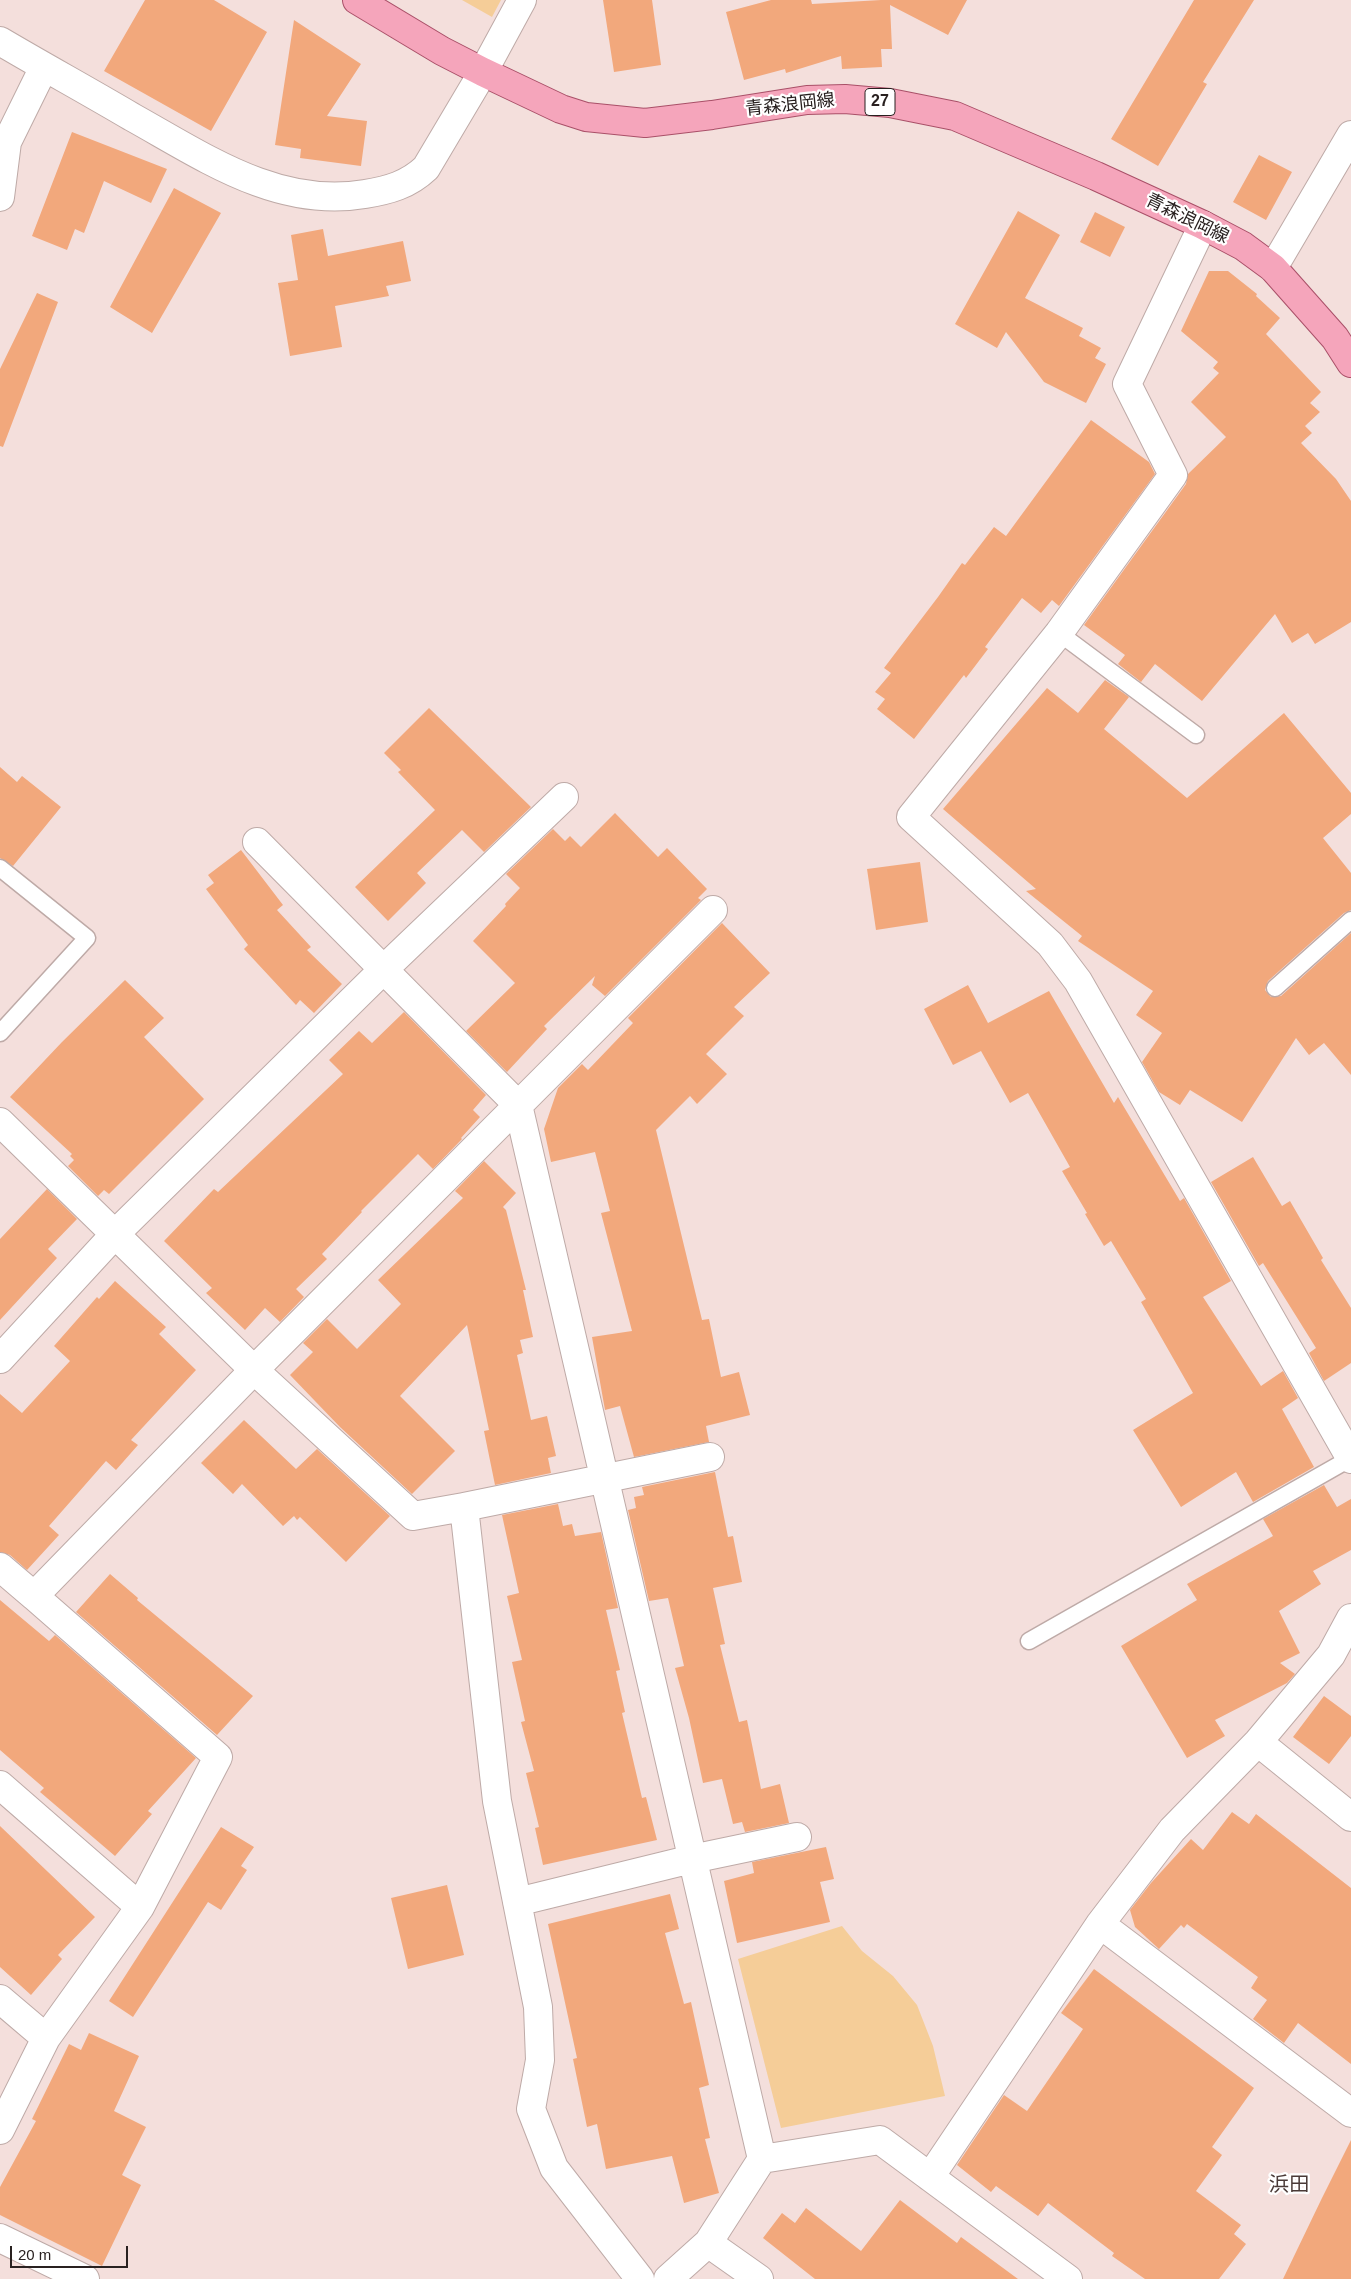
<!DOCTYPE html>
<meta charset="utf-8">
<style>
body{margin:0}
#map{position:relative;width:1351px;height:2279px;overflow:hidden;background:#f4dfdc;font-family:Arial,sans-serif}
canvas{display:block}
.scale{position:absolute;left:10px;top:2246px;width:118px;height:22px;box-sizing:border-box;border:2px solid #292120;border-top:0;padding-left:6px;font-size:15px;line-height:18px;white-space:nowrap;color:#292120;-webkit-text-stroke:4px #fff;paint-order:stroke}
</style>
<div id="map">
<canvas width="1351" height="2279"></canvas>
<div class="scale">20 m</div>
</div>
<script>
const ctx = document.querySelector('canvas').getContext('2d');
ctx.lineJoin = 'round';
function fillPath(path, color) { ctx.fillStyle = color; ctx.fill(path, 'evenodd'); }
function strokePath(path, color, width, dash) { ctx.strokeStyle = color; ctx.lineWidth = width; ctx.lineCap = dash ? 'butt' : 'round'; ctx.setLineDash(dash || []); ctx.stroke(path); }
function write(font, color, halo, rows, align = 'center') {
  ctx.font = font + ' Arial,"Noto Sans JP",sans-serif'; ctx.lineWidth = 4.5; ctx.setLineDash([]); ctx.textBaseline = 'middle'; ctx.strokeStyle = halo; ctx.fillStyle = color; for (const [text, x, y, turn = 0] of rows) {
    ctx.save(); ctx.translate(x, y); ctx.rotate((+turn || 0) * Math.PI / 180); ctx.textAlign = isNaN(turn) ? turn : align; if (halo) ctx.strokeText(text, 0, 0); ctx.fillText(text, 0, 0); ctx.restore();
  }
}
fillPath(new Path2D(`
 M 462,0 L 501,0 L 492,17 Z
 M 842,1926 L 862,1951 L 893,1976 L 917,2005 L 933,2046 L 945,2096 L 781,2128 L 738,1959 Z`), '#f5cd98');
fillPath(new Path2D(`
 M 145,0 L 214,0 L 267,32 L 211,131 L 104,71 Z
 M 603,0 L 652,0 L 661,65 L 614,72 Z
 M 771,0 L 811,0 L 812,4 L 881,0 L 967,0 L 948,35 L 890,5 L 892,49 L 881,49 L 882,67 L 842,69 L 841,56 L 786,73 L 785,69 L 744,80 L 726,12 Z
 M 1194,0 L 1254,0 L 1203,82 L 1207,84 L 1158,166 L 1111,139 Z
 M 294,20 L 361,64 L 327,116 L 367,121 L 361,166 L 300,158 L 301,149 L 275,145 Z
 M 72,132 L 167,169 L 151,203 L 104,181 L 84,233 L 75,229 L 67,250 L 32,236 Z
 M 1259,155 L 1292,172 L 1266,220 L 1233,202 Z
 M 174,188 L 221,213 L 152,333 L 110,307 Z
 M 1018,211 L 1060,235 L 1025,298 L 1083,328 L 1079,336 L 1101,348 L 1095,358 L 1106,364 L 1086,403 L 1044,382 L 1006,332 L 997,348 L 955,324 Z
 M 1095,212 L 1125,227 L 1110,257 L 1080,242 Z
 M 323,229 L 328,256 L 403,241 L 411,281 L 386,286 L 389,296 L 335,306 L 342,347 L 290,356 L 278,283 L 298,280 L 291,235 Z
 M 1209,271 L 1228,271 L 1257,294 L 1256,296 L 1280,318 L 1266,334 L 1321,392 L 1310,403 L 1320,412 L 1305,426 L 1312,433 L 1301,443 L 1336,479 L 1351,501 L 1351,622 L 1315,644 L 1308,633 L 1292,643 L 1275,614 L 1202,701 L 1155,664 L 1141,682 L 1118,664 L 1125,655 L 1084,625 L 1186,484 L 1188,474 L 1226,437 L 1191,402 L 1219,373 L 1213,368 L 1218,362 L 1181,331 Z
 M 37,293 L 58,302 L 3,447 L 0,446 L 0,369 Z
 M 1091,420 L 1149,462 L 1155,474 L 1059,606 L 1052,600 L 1041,613 L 1022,598 L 985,647 L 988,649 L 966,678 L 964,675 L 914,739 L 877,709 L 885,699 L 875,692 L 891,673 L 884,668 L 938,597 L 962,563 L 965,565 L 994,527 L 1006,536 Z
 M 1105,680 L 1129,697 L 1104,729 L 1187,798 L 1284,713 L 1351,793 L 1351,814 L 1323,838 L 1351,873 L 1351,910 L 1344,913 L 1268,981 L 1265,990 L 1271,997 L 1281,996 L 1351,933 L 1351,1075 L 1324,1043 L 1309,1055 L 1296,1038 L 1242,1122 L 1190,1090 L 1180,1105 L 1159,1092 L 1142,1062 L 1162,1033 L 1136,1015 L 1153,991 L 1078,941 L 1082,936 L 1026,891 L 1036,889 L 943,809 L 1047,688 L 1078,713 Z
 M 429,708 L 531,807 L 484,852 L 462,830 L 417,873 L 426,883 L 388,921 L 355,887 L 435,810 L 398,772 L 401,770 L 384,753 Z
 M 0,767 L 17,782 L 22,776 L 61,807 L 13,866 L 0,858 Z
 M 615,813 L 658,857 L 667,848 L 707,889 L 698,898 L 701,900 L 605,996 L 592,985 L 595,976 L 544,1026 L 547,1029 L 507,1072 L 466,1031 L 515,983 L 473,941 L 506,906 L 505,904 L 520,888 L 506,874 L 553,829 L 565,841 L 570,836 L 581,847 Z
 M 241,850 L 283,905 L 277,910 L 311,947 L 307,950 L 342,984 L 314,1013 L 300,1000 L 296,1005 L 244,949 L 248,945 L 206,889 L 214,883 L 208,875 Z
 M 920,862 L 928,922 L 876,930 L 867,869 Z
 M 722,923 L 770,973 L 734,1007 L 744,1016 L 706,1054 L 727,1074 L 697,1104 L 690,1096 L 656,1130 L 702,1320 L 709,1319 L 721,1377 L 739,1372 L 750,1415 L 706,1426 L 709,1442 L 634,1457 L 620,1406 L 605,1410 L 592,1337 L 632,1331 L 601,1213 L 610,1211 L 595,1152 L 551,1162 L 544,1129 L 558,1088 L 582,1064 L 588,1070 L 633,1023 L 628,1018 Z
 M 125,980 L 164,1018 L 144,1037 L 204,1099 L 109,1194 L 104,1190 L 98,1196 L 68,1166 L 74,1160 L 70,1156 L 72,1154 L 10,1097 L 62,1042 Z
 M 968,985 L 988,1023 L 1049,991 L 1114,1103 L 1118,1097 L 1180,1201 L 1184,1198 L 1231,1281 L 1203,1297 L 1261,1386 L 1283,1371 L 1298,1398 L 1282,1409 L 1314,1467 L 1253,1502 L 1236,1472 L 1181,1507 L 1133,1430 L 1193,1393 L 1141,1302 L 1146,1299 L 1111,1241 L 1104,1246 L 1085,1214 L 1087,1213 L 1062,1171 L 1070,1167 L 1028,1093 L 1010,1103 L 981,1051 L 953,1065 L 924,1009 Z
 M 404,1012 L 486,1095 L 473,1110 L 480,1117 L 461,1138 L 462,1139 L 433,1169 L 418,1154 L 361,1211 L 362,1212 L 322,1254 L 327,1259 L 296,1289 L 304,1297 L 280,1322 L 265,1308 L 245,1330 L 206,1293 L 212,1288 L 164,1241 L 214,1189 L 218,1192 L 343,1074 L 329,1060 L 359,1031 L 372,1043 Z
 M 1253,1157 L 1282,1206 L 1290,1201 L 1323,1258 L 1321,1260 L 1351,1308 L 1351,1363 L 1324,1381 L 1309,1353 L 1316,1348 L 1263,1263 L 1259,1266 L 1211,1182 Z
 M 484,1161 L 516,1193 L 503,1207 L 506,1210 L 526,1290 L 523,1290 L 533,1337 L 520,1340 L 523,1353 L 517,1355 L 531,1420 L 547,1416 L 556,1456 L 548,1458 L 551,1473 L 495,1485 L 484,1431 L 489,1430 L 467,1325 L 400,1396 L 455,1451 L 412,1494 L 340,1427 L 290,1375 L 313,1352 L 303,1343 L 327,1319 L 357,1349 L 401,1304 L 378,1280 L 463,1198 L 455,1191 Z
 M 47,1189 L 77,1219 L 48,1249 L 57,1258 L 0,1320 L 0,1239 Z
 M 115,1281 L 166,1327 L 159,1334 L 196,1370 L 131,1440 L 138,1445 L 116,1470 L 106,1461 L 49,1526 L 59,1535 L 27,1570 L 10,1555 L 0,1552 L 0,1394 L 22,1413 L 70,1361 L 54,1346 L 97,1297 L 99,1299 Z
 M 244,1420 L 296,1469 L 317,1449 L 390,1516 L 346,1562 L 300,1517 L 297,1520 L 294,1516 L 283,1526 L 242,1484 L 233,1494 L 201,1463 Z
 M 715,1472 L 728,1537 L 733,1536 L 742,1582 L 713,1588 L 725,1644 L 720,1645 L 739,1722 L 747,1720 L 761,1789 L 780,1784 L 789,1823 L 745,1832 L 742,1822 L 733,1824 L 722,1779 L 703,1783 L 689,1718 L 675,1668 L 684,1666 L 668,1598 L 649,1601 L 628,1510 L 636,1508 L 634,1497 L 644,1495 L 642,1487 Z
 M 1324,1485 L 1337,1507 L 1351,1499 L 1351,1550 L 1313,1571 L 1321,1584 L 1279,1611 L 1300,1653 L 1280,1663 L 1295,1674 L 1287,1683 L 1215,1720 L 1225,1736 L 1187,1758 L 1121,1646 L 1197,1600 L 1187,1584 L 1273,1536 L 1263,1519 Z
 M 558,1504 L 563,1526 L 572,1524 L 575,1536 L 601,1532 L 618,1608 L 606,1610 L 620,1670 L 616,1671 L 625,1712 L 622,1713 L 642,1798 L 646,1797 L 657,1840 L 543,1865 L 535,1828 L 539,1827 L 526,1773 L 534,1771 L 521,1722 L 525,1721 L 512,1662 L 522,1660 L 507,1596 L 519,1593 L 502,1515 Z
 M 110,1574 L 138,1598 L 137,1600 L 253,1696 L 217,1735 L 76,1612 Z
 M 0,1600 L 49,1641 L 55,1635 L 196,1758 L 148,1811 L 152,1814 L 115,1856 L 40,1792 L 44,1788 L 0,1750 Z
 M 1324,1696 L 1351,1716 L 1351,1736 L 1329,1764 L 1293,1737 Z
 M 1232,1812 L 1249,1824 L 1256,1814 L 1351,1888 L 1351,2064 L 1298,2023 L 1284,2043 L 1253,2019 L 1267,2000 L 1251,1988 L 1258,1977 L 1187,1924 L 1184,1928 L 1181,1925 L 1159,1949 L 1135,1927 L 1130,1910 L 1151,1883 L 1191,1839 L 1203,1850 Z
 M 0,1826 L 95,1917 L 58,1955 L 62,1959 L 31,1995 L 0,1967 Z
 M 221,1827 L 254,1847 L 241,1866 L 247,1870 L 221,1910 L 208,1902 L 133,2017 L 109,2001 Z
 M 826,1847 L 834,1879 L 820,1882 L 830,1922 L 737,1943 L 724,1881 L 754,1873 L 752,1862 Z
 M 447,1885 L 464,1955 L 408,1969 L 391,1898 Z
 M 670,1894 L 679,1929 L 665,1933 L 684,2004 L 691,2002 L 709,2085 L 699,2088 L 710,2138 L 705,2139 L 719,2193 L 684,2203 L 672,2156 L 606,2169 L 597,2124 L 587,2127 L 573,2059 L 577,2058 L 548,1924 Z
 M 1094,1969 L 1254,2088 L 1212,2147 L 1222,2155 L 1196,2191 L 1241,2225 L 1234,2234 L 1246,2244 L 1219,2279 L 1145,2279 L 1112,2256 L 1114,2253 L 1048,2203 L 1038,2216 L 996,2186 L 991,2192 L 957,2165 L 1004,2095 L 1027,2111 L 1083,2029 L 1061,2013 Z
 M 89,2033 L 139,2056 L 114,2111 L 146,2127 L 122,2175 L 141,2185 L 102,2266 L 0,2215 L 0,2187 L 36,2121 L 32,2119 L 69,2044 L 81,2050 Z
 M 1351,2140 L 1351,2279 L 1283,2279 L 1322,2198 Z
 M 900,2200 L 957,2243 L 961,2237 L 1018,2279 L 815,2279 L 763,2238 L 782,2213 L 795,2223 L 806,2208 L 861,2251 Z`), '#f2a87c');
const lane = new Path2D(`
 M 1059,633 L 1196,735
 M 0,868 L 87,938 L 0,1033
 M 1275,988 L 1351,920
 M 1029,1641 L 1351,1458`);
const street = new Path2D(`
 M 0,41 C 44,67 88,91 132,117 C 204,157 278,209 365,194 C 389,190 408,185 426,168 L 483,72 L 522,0
 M 0,197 L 7,142 L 44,67
 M 1203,225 L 1127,384 L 1173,475 L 1059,633 L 911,817 L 1050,944 L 1078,981 L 1351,1459
 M 1273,268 L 1351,135
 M 257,842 L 518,1105 L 762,2159 L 708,2243 L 668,2279
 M 0,1122 L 254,1370 L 413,1516 L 464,1507 L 497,1801 L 538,2007 L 540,2060 L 531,2109 L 554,2168 L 640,2279
 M 0,1359 L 116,1233 L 384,969 L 564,797
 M 464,1507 L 710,1457
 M 0,1567 L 34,1596
 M 1258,1742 L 1351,1817
 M 0,1785 L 140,1907
 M 517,1902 L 692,1859 L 797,1837
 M 1100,1924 L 1351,2113
 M 0,1999 L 46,2038
 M 0,2130 L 46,2038 L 140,1907 L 218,1757 L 34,1596 L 254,1370 L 713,910
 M 762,2159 L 880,2140 L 1068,2279
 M 930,2177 L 1100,1924 L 1172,1830 L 1258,1742 L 1331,1655 L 1351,1618
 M 0,2238 L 85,2279
 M 708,2243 L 759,2279`);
const primary = new Path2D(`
 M 357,0 L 442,51 L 483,72 L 561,109 L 586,117 L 645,123 L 712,115 L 807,100 L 845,99 L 890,103 L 955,116 L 1096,176 L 1203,225 L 1243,246 L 1273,268 L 1335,338 L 1351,363`);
strokePath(lane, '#beaaa7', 19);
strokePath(street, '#beaaa7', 30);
strokePath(primary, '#a95068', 30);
strokePath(lane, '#fff', 16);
strokePath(street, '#fff', 28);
strokePath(primary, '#f5a5bb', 28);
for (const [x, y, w] of [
 [880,102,30]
]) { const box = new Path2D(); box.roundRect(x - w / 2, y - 13.5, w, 27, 4); ctx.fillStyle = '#fff'; ctx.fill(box); strokePath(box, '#292120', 1); }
write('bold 16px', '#292120', null, [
 ["27",880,102]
]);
write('18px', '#292120', '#fff', [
 ["青森浪岡線",790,105,-6],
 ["青森浪岡線",1187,219,26]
]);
write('20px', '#4a3a37', '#fff', [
 ["浜田",1289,2185]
]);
</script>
